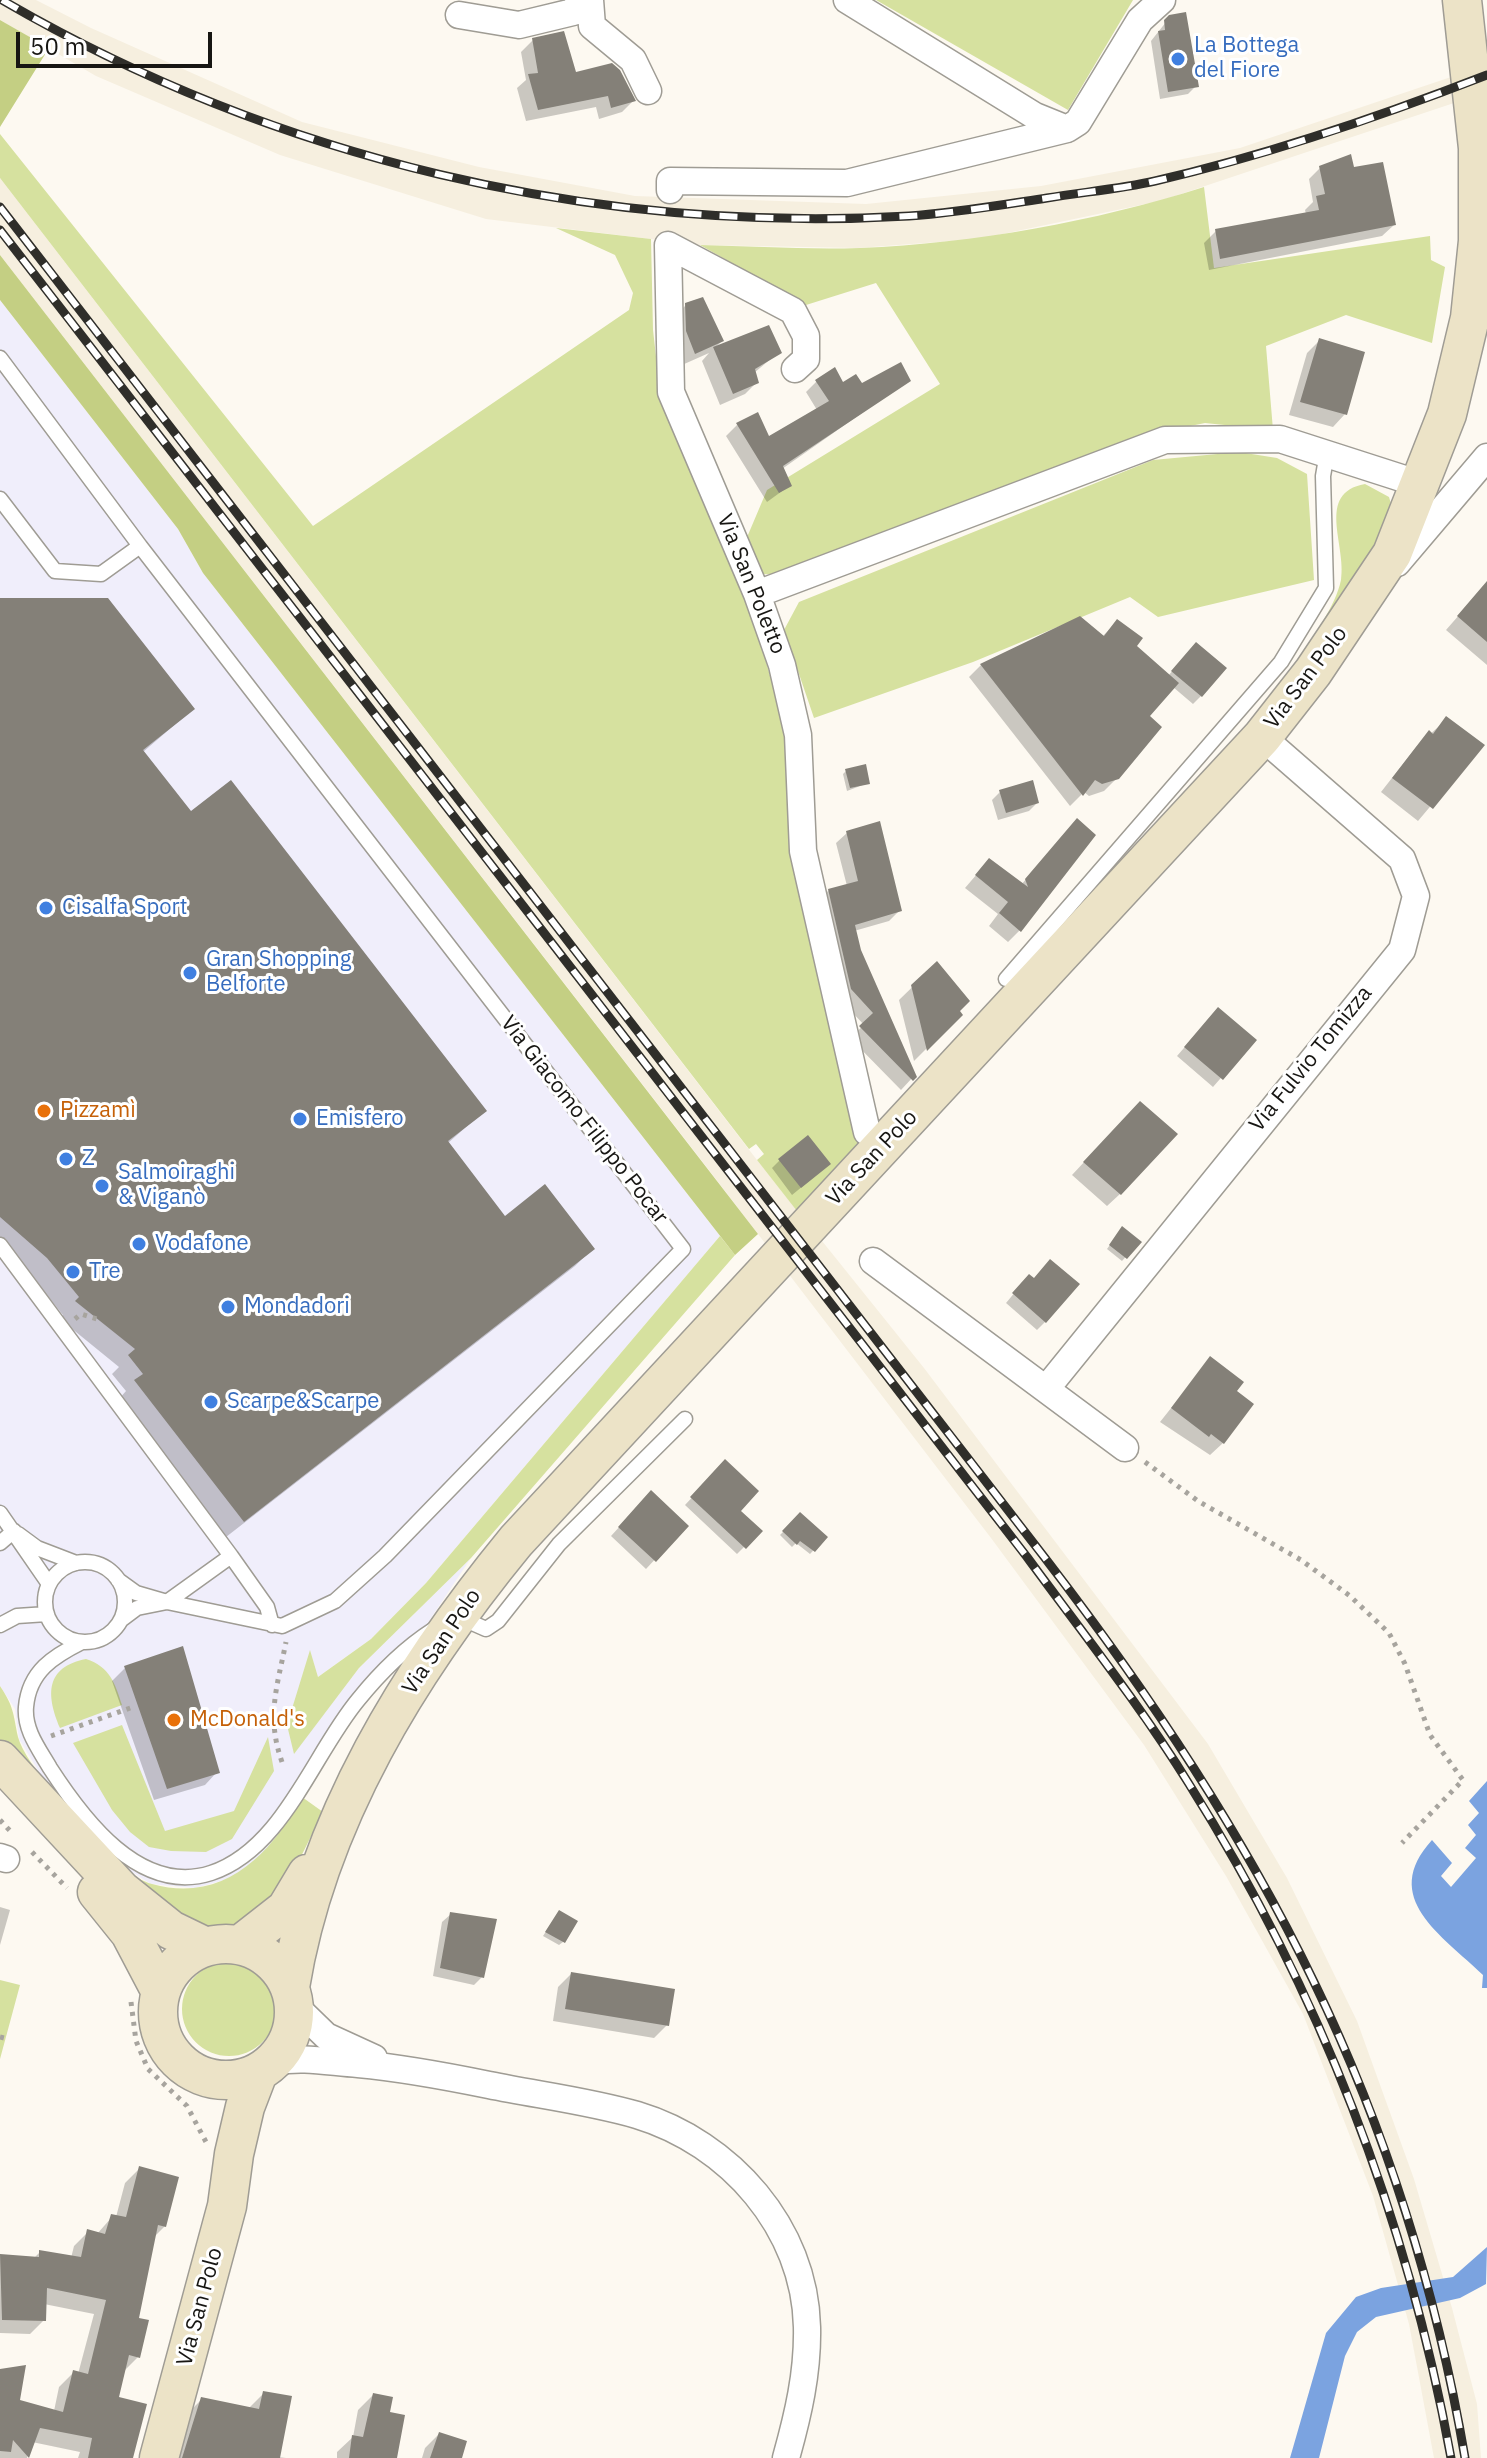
<!DOCTYPE html>
<meta charset="utf-8">
<style>
body{margin:0}
#map{position:relative;width:1487px;height:2458px;overflow:hidden;background:#fdf9f1;font-family:"IBM Plex Sans",sans-serif}
canvas{display:block}
.scale{position:absolute;left:16px;top:32px;width:196px;height:36px;box-sizing:border-box;border:4px solid #171613;border-top:0;padding-left:10px;font-size:24px;line-height:28px;white-space:nowrap;color:#171613;-webkit-text-stroke:6px #fff;paint-order:stroke}
</style>
<div id="map">
<canvas width="1487" height="2458"></canvas>
<div class="scale">50 m</div>
</div>
<script>
const ctx = document.querySelector('canvas').getContext('2d');
ctx.lineJoin = 'round';
function fillPath(path, color) { ctx.fillStyle = color; ctx.fill(path, 'evenodd'); }
function strokePath(path, color, width, dash) { ctx.strokeStyle = color; ctx.lineWidth = width; ctx.lineCap = dash ? 'butt' : 'round'; ctx.setLineDash(dash || []); ctx.stroke(path); }
function write(font, color, halo, rows, align = 'center') {
  ctx.font = font + ' "IBM Plex Sans",sans-serif'; ctx.lineWidth = 6; ctx.setLineDash([]); ctx.textBaseline = 'middle'; ctx.strokeStyle = halo; ctx.fillStyle = color; for (const [text, x, y, turn = 0] of rows) {
    ctx.save(); ctx.translate(x, y); ctx.rotate((+turn || 0) * Math.PI / 180); ctx.textAlign = isNaN(turn) ? turn : align; if (halo) ctx.strokeText(text, 0, 0); ctx.fillText(text, 0, 0); ctx.restore();
  }
}
fillPath(new Path2D(`
 M 0,300 L 178,529 L 203,573 L 720,1236 L 426,1583 L 371,1639 L 318,1677 L 310,1651 L 294,1753 L 359,1668 L 471,1558 L 397,1669 L 360,1706 L 289,1821 L 257,1862 L 229,1879 L 195,1888 L 151,1884 L 114,1861 L 47,1785 L 19,1739 L 15,1709 L 0,1686 Z`), '#f0eefb');
fillPath(new Path2D(`
 M 0,0 L 36,0 L 91,28 L 302,122 L 479,167 L 635,196 L 866,204 L 1041,186 L 1240,148 L 1454,76 L 1457,102 L 1160,201 L 979,239 L 858,248 L 700,245 L 486,219 L 280,155 L 96,76 L 0,20 Z
 M 0,178 L 757,1160 L 924,1368 L 1208,1744 L 1287,1878 L 1357,2021 L 1414,2179 L 1452,2308 L 1477,2404 L 1481,2458 L 1434,2458 L 1409,2324 L 1373,2196 L 1303,2014 L 1226,1876 L 1144,1745 L 991,1538 L 712,1174 L 0,255 Z`), '#f6efdf');
fillPath(new Path2D(`
 M 876,0 L 1133,0 L 1068,110 Z
 M 0,134 L 313,526 L 629,310 L 633,293 L 615,255 L 556,228 L 651,239 L 653,330 L 661,400 L 749,604 L 786,730 L 792,862 L 860,1146 L 797,1211 L 757,1160 L 764,1154 L 756,1144 L 749,1149 L 0,178 Z
 M 1204,187 L 1214,268 L 1430,236 L 1431,260 L 1445,267 L 1432,343 L 1346,315 L 1266,346 L 1273,430 L 1205,423 L 1136,437 L 788,575 L 761,574 L 745,542 L 767,490 L 940,384 L 876,283 L 806,305 L 700,245 C 753,246 807,250 860,248 C 976,243 1093,222 1204,187 Z
 M 1239,452 L 1277,458 L 1307,474 L 1314,580 L 1158,617 L 1130,597 L 973,662 L 814,718 L 784,630 L 799,602 L 1153,460 Z
 M 1365,484 L 1389,497 L 1394,514 L 1306,663 L 1299,658 C 1314,633 1335,608 1341,580 C 1347,545 1315,493 1365,484 Z
 M 720,1236 L 735,1255 L 471,1558 L 359,1668 L 294,1754 L 287,1725 L 310,1650 L 318,1677 L 371,1639 L 426,1583 Z
 M 86,1659 C 110,1667 115,1683 122,1705 L 60,1728 C 46,1695 45,1667 86,1659 Z
 M 0,1686 C 14,1707 13,1713 18,1737 C 22,1752 37,1771 46,1784 C 67,1814 117,1874 152,1884 C 224,1904 271,1854 302,1797 L 323,1812 C 288,1881 264,1957 170,1918 L 0,1747 Z
 M 122,1725 L 165,1831 L 234,1811 L 268,1737 L 274,1771 L 232,1839 L 206,1852 L 171,1851 L 149,1847 L 130,1832 L 112,1810 L 73,1743 Z
 M182 2009a47 47 0 1 1 94 0a47 47 0 1 1-94 0Z
 M 0,1980 L 20,1985 L 0,2059 Z`), '#d6e19f');
fillPath(new Path2D(`
 M 0,20 L 49,48 L 0,127 Z
 M 0,255 L 758,1234 L 735,1255 L 203,573 L 178,529 L 0,300 Z`), '#c4cf83');
fillPath(new Path2D(`
 M 1487,1781 L 1487,1988 L 1482,1988 L 1483,1975 C 1442,1935 1379,1898 1432,1840 L 1452,1863 L 1441,1876 L 1451,1887 L 1476,1858 L 1465,1848 L 1476,1835 L 1468,1825 L 1479,1813 L 1469,1801 Z
 M 1487,2247 L 1486,2284 L 1460,2298 L 1376,2317 L 1357,2332 L 1345,2356 L 1319,2458 L 1290,2458 L 1326,2333 L 1356,2297 L 1381,2288 L 1453,2277 Z`), '#7ba3e0');
fillPath(new Path2D(`
 M 1170,17 L 1196,86 L 1188,94 L 1160,99 L 1151,41 Z
 M 533,40 L 574,74 L 634,100 L 622,112 L 599,119 L 596,107 L 526,121 L 517,88 L 526,80 L 521,52 Z
 M 1321,167 L 1352,170 L 1394,225 L 1382,236 L 1209,270 L 1204,243 L 1216,231 L 1306,214 L 1305,210 L 1313,202 L 1309,179 Z
 M 686,305 L 722,341 L 714,349 L 768,327 L 779,352 L 754,373 L 757,382 L 745,394 L 720,405 L 702,361 L 709,353 L 682,365 L 673,318 Z
 M 1319,341 L 1345,414 L 1333,427 L 1289,415 L 1307,353 Z
 M 909,380 L 782,469 L 789,486 L 767,502 L 726,436 L 737,425 L 768,439 L 817,410 L 806,392 L 817,381 L 861,386 Z
 M 1487,583 L 1487,665 L 1446,630 Z
 M 0,600 L 193,709 L 143,752 L 191,814 L 484,1111 L 448,1143 L 504,1219 L 592,1249 L 575,1266 L 226,1537 L 119,1399 L 126,1391 L 112,1374 L 119,1367 L 60,1319 L 63,1315 L 30,1274 L 0,1247 Z
 M 1117,621 L 1135,646 L 1168,676 L 1188,653 L 1201,696 L 1193,704 L 1173,687 L 1147,716 L 1117,778 L 1104,791 L 1089,796 L 1084,792 L 1070,806 L 969,677 L 981,665 L 1102,637 Z
 M 1447,719 L 1482,745 L 1418,821 L 1381,792 L 1417,746 Z
 M 846,771 L 868,783 L 847,791 L 843,774 Z
 M 1000,792 L 1037,803 L 1029,811 L 998,820 L 992,800 Z
 M 1066,832 L 1020,930 L 1008,942 L 989,926 L 998,914 L 965,888 L 989,860 L 1021,885 Z
 M 847,833 L 900,910 L 889,921 L 854,931 L 859,950 L 914,1076 L 901,1090 L 850,1038 L 864,1025 L 841,1000 L 818,901 L 829,890 L 847,886 L 836,843 Z
 M 936,964 L 960,1015 L 914,1061 L 899,1000 Z
 M 1210,1018 L 1254,1040 L 1213,1087 L 1177,1056 Z
 M 1127,1116 L 1120,1194 L 1107,1206 L 1072,1175 Z
 M 780,1160 L 820,1172 L 792,1195 L 772,1168 Z
 M 1119,1232 L 1139,1242 L 1122,1261 L 1107,1249 Z
 M 1033,1280 L 1045,1322 L 1037,1330 L 1006,1303 L 1021,1285 Z
 M 1210,1359 L 1234,1392 L 1223,1443 L 1210,1455 L 1160,1422 Z
 M 725,1462 L 738,1511 L 760,1531 L 737,1554 L 685,1505 Z
 M 643,1501 L 686,1526 L 646,1569 L 611,1536 Z
 M 800,1515 L 826,1537 L 810,1554 L 796,1543 L 792,1547 L 780,1535 Z
 M 125,1668 L 217,1772 L 205,1785 L 154,1800 L 112,1681 Z
 M 0,1907 L 10,1910 L 0,1945 Z
 M 451,1914 L 482,1977 L 474,1985 L 433,1976 L 442,1922 Z
 M 556,1916 L 563,1942 L 559,1945 L 543,1936 Z
 M 571,1974 L 667,2025 L 654,2038 L 553,2021 L 558,1987 Z
 M 139,2169 L 165,2226 L 154,2237 L 137,2319 L 138,2357 L 123,2372 L 116,2398 L 131,2458 L 78,2458 L 80,2452 L 32,2442 L 27,2458 L 0,2458 L 0,2373 L 18,2402 L 54,2411 L 59,2387 L 73,2373 L 78,2374 L 94,2314 L 44,2304 L 44,2320 L 30,2334 L 0,2333 L 0,2256 L 34,2258 L 40,2252 L 71,2258 L 74,2246 L 88,2232 L 97,2234 L 112,2217 L 116,2217 L 125,2183 Z
 M 264,2393 L 278,2457 L 286,2458 L 173,2458 L 187,2414 L 202,2399 L 248,2409 Z
 M 373,2395 L 387,2413 L 395,2458 L 337,2458 L 337,2452 L 353,2437 L 358,2410 Z
 M 439,2434 L 460,2458 L 422,2458 L 425,2448 Z`), '#0003');
fillPath(new Path2D(`
 M 1186,12 L 1199,87 L 1168,92 L 1158,31 L 1165,30 L 1164,20 L 1169,15 Z
 M 564,31 L 576,72 L 612,63 L 620,70 L 636,101 L 611,108 L 608,96 L 538,110 L 528,74 L 538,73 L 532,38 Z
 M 1351,154 L 1354,167 L 1383,162 L 1396,225 L 1220,259 L 1215,229 L 1319,210 L 1316,196 L 1325,194 L 1319,166 Z
 M 703,297 L 724,341 L 695,354 L 686,331 L 685,303 Z
 M 769,325 L 782,353 L 755,369 L 759,383 L 733,394 L 713,347 Z
 M 1319,338 L 1365,352 L 1347,415 L 1300,402 Z
 M 901,362 L 911,381 L 783,466 L 792,486 L 779,493 L 736,423 L 758,412 L 769,436 L 829,401 L 815,380 L 835,367 L 843,382 L 856,374 L 862,383 Z
 M 1487,581 L 1487,642 L 1457,616 Z
 M 0,598 L 108,598 L 195,709 L 143,750 L 191,811 L 231,780 L 487,1111 L 448,1141 L 505,1216 L 545,1184 L 595,1249 L 244,1522 L 134,1380 L 143,1374 L 128,1355 L 135,1349 L 75,1301 L 79,1297 L 47,1258 L 0,1217 Z
 M 1080,616 L 1104,636 L 1117,619 L 1143,638 L 1137,646 L 1179,683 L 1150,716 L 1162,727 L 1119,779 L 1102,784 L 1095,780 L 1083,796 L 980,664 Z
 M 1196,642 L 1227,668 L 1202,697 L 1171,671 Z
 M 1446,716 L 1485,745 L 1433,809 L 1392,778 L 1429,730 L 1433,734 Z
 M 866,764 L 870,784 L 850,788 L 845,769 Z
 M 1033,780 L 1039,803 L 1006,813 L 999,790 Z
 M 1077,818 L 1096,835 L 1021,932 L 999,913 L 1008,902 L 975,875 L 989,858 L 1028,887 L 1025,879 Z
 M 880,821 L 902,911 L 855,925 L 861,950 L 917,1077 L 913,1081 L 859,1026 L 873,1013 L 851,989 L 828,889 L 858,881 L 846,831 Z
 M 937,961 L 970,1001 L 960,1011 L 963,1015 L 927,1051 L 911,985 Z
 M 1218,1007 L 1257,1040 L 1223,1080 L 1184,1047 Z
 M 1140,1101 L 1178,1134 L 1121,1195 L 1083,1162 Z
 M 808,1135 L 831,1164 L 801,1188 L 778,1159 Z
 M 1122,1226 L 1142,1242 L 1127,1259 L 1109,1245 Z
 M 1050,1259 L 1080,1284 L 1046,1323 L 1012,1293 L 1029,1274 L 1034,1278 Z
 M 1210,1356 L 1244,1382 L 1237,1391 L 1254,1404 L 1224,1444 L 1211,1434 L 1209,1437 L 1171,1408 Z
 M 725,1459 L 759,1491 L 741,1511 L 763,1531 L 746,1549 L 690,1497 Z
 M 651,1490 L 689,1526 L 656,1562 L 618,1527 Z
 M 800,1512 L 828,1537 L 815,1552 L 800,1541 L 797,1545 L 782,1531 Z
 M 183,1646 L 220,1773 L 167,1789 L 124,1666 Z
 M 559,1910 L 578,1921 L 565,1943 L 545,1932 Z
 M 450,1912 L 497,1919 L 484,1978 L 440,1968 Z
 M 571,1972 L 675,1989 L 669,2026 L 565,2009 Z
 M 139,2166 L 179,2177 L 166,2227 L 158,2225 L 139,2318 L 149,2320 L 140,2358 L 129,2355 L 119,2397 L 147,2404 L 133,2458 L 88,2458 L 92,2438 L 40,2428 L 29,2458 L 13,2440 L 11,2452 L 0,2451 L 0,2369 L 26,2365 L 20,2400 L 63,2412 L 73,2370 L 88,2374 L 106,2300 L 47,2288 L 46,2321 L 2,2320 L 0,2254 L 39,2257 L 39,2250 L 81,2257 L 87,2229 L 105,2234 L 111,2214 L 126,2217 Z
 M 263,2391 L 292,2396 L 280,2458 L 182,2458 L 201,2397 L 259,2409 Z
 M 373,2393 L 393,2397 L 390,2412 L 405,2415 L 397,2458 L 349,2458 L 352,2435 L 363,2437 Z
 M 439,2432 L 467,2441 L 462,2458 L 430,2458 Z`), '#848078');
const lane = new Path2D(`
 M 0,358 L 140,546 L 101,574 L 55,571 L 0,499
 M 1006,979 L 1281,662 L 1326,588 L 1323,476 L 1327,453
 M 0,1245 L 231,1556 L 267,1607 L 272,1625
 M 0,1513 L 49,1584
 M 18,1534 L 37,1548 L 76,1563
 M 0,1543 L 14,1531
 M45 1602a40 40 0 1 1 80 0a40 40 0 1 1-80 0Z
 M 118,1580 L 136,1593 L 167,1602 L 282,1626 L 335,1601 L 385,1556 L 683,1249 L 140,546
 M 461,1618 L 486,1629 L 498,1621 L 559,1544 L 685,1419
 M 121,1620 L 137,1608 L 167,1602 L 231,1556
 M 0,1625 L 17,1616 L 47,1614
 M 82,1642 C 54,1656 29,1671 26,1707 C 24,1730 39,1749 50,1768 C 83,1819 140,1896 211,1873 C 283,1849 313,1754 358,1700 C 379,1674 405,1648 433,1630`);
const street = new Path2D(`
 M 590,0 L 592,26 L 633,60 L 648,91
 M 847,0 L 1035,116 L 1067,129 L 1078,122 L 1140,20 L 1162,0
 M 459,15 L 519,25 L 573,12 L 581,0
 M 670,190 L 670,181 L 847,183 L 1067,129
 M 795,369 L 806,359 L 806,336 L 793,311 L 668,245 L 671,392 L 757,594 L 782,665 L 798,735 L 803,851 L 867,1132
 M 1397,563 L 1487,457
 M 757,594 L 1165,440 L 1280,439 L 1420,484
 M 873,1261 L 1125,1448
 M 1046,1389 L 1402,950 L 1416,896 L 1402,859 L 1262,737
 M 0,1857 L 6,1859
 M 294,2005 L 326,2036 L 374,2058
 M 274,2062 C 303,2056 328,2062 358,2064 C 402,2068 445,2076 489,2085 C 538,2095 589,2101 637,2115 C 730,2143 805,2228 807,2327 C 808,2373 798,2415 786,2458`);
const secondary = new Path2D(`
 M 0,1760 L 121,1890 L 171,1930 L 204,1946
 M 97,1892 L 130,1933 L 160,1990
 M158 2012a68 68 0 1 1 136 0a68 68 0 1 1-136 0Z
 M 240,1945 L 286,1909 L 307,1874
 M 290,1987 C 317,1820 410,1670 516,1541 L 1262,737 L 1313,672 L 1392,554 L 1447,414 L 1470,318 L 1478,241 L 1478,148 L 1462,0
 M 159,2458 L 227,2206 L 234,2154 L 245,2107 L 258,2073`);
strokePath(lane, '#9f9c94', 17);
strokePath(street, '#9f9c94', 29);
strokePath(secondary, '#9f9c94', 41);
strokePath(new Path2D(`
 M 75,1319 L 81,1314 L 100,1320
 M 1145,1462 L 1198,1501 L 1301,1560 L 1350,1596 L 1389,1633 L 1405,1664 L 1430,1735 L 1463,1780 L 1402,1843
 M 51,1736 L 133,1707
 M 282,1762 C 266,1717 277,1687 286,1642
 M 0,1820 L 13,1834
 M 32,1852 L 67,1888
 M 131,2002 L 136,2041 L 148,2069 L 187,2106 L 206,2142
 M 0,2037 L 4,2038`), '#a7a49e', 5, [4, 6]);
strokePath(lane, '#fff', 14);
strokePath(street, '#fff', 26);
strokePath(secondary, '#ece3c7', 38);
const rail = new Path2D(`
 M 2,0 C 275,159 593,234 909,216 C 955,213 1001,205 1047,198 C 1083,192 1120,189 1155,181 C 1268,155 1379,117 1487,75
 M 0,207 L 1045,1558 C 1261,1839 1405,2105 1465,2458
 M 0,230 L 1027,1557 C 1082,1632 1140,1705 1189,1784 C 1320,1992 1407,2216 1451,2458`);
strokePath(rail, '#2f2e2a', 9);
strokePath(rail, '#fff', 6, [18]);
for (const [x, y, r, color] of [
 [1178,59,8,"#3f7fe0"],
 [46,908,8,"#3f7fe0"],
 [190,973,8,"#3f7fe0"],
 [44,1111,8,"#e8710a"],
 [300,1119,8,"#3f7fe0"],
 [66,1159,8,"#3f7fe0"],
 [102,1186,8,"#3f7fe0"],
 [139,1244,8,"#3f7fe0"],
 [73,1272,8,"#3f7fe0"],
 [228,1307,8,"#3f7fe0"],
 [211,1402,8,"#3f7fe0"],
 [174,1720,8,"#e8710a"]
]) { const dot = new Path2D(); dot.arc(x, y, r, 0, 2 * Math.PI); ctx.fillStyle = color; ctx.fill(dot); strokePath(dot, '#fff', 3); }
write('22px', '#366cbe', '#fff', [
 ["La Bottega",1194,46],
 ["del Fiore",1194,71],
 ["Cisalfa Sport",62,908],
 ["Gran Shopping",206,960],
 ["Belforte",206,985],
 ["Emisfero",316,1119],
 ["Z",82,1159],
 ["Salmoiraghi",118,1173],
 ["& Viganò",118,1198],
 ["Vodafone",155,1244],
 ["Tre",89,1272],
 ["Mondadori",244,1307],
 ["Scarpe&Scarpe",227,1402]
], 'left');
write('22px', '#171613', '#fff', [
 ["Via San Poletto",751,584,68],
 ["Via San Polo",1306,678,-53],
 ["Via Fulvio Tomizza",1311,1059,-51],
 ["Via Giacomo Filippo Pocar",584,1120,52],
 ["Via San Polo",872,1158,-47],
 ["Via San Polo",442,1642,-56],
 ["Via San Polo",200,2307,-75]
]);
write('22px', '#c56008', '#fff', [
 ["Pizzamì",60,1111],
 ["McDonald's",190,1720]
], 'left');
</script>
